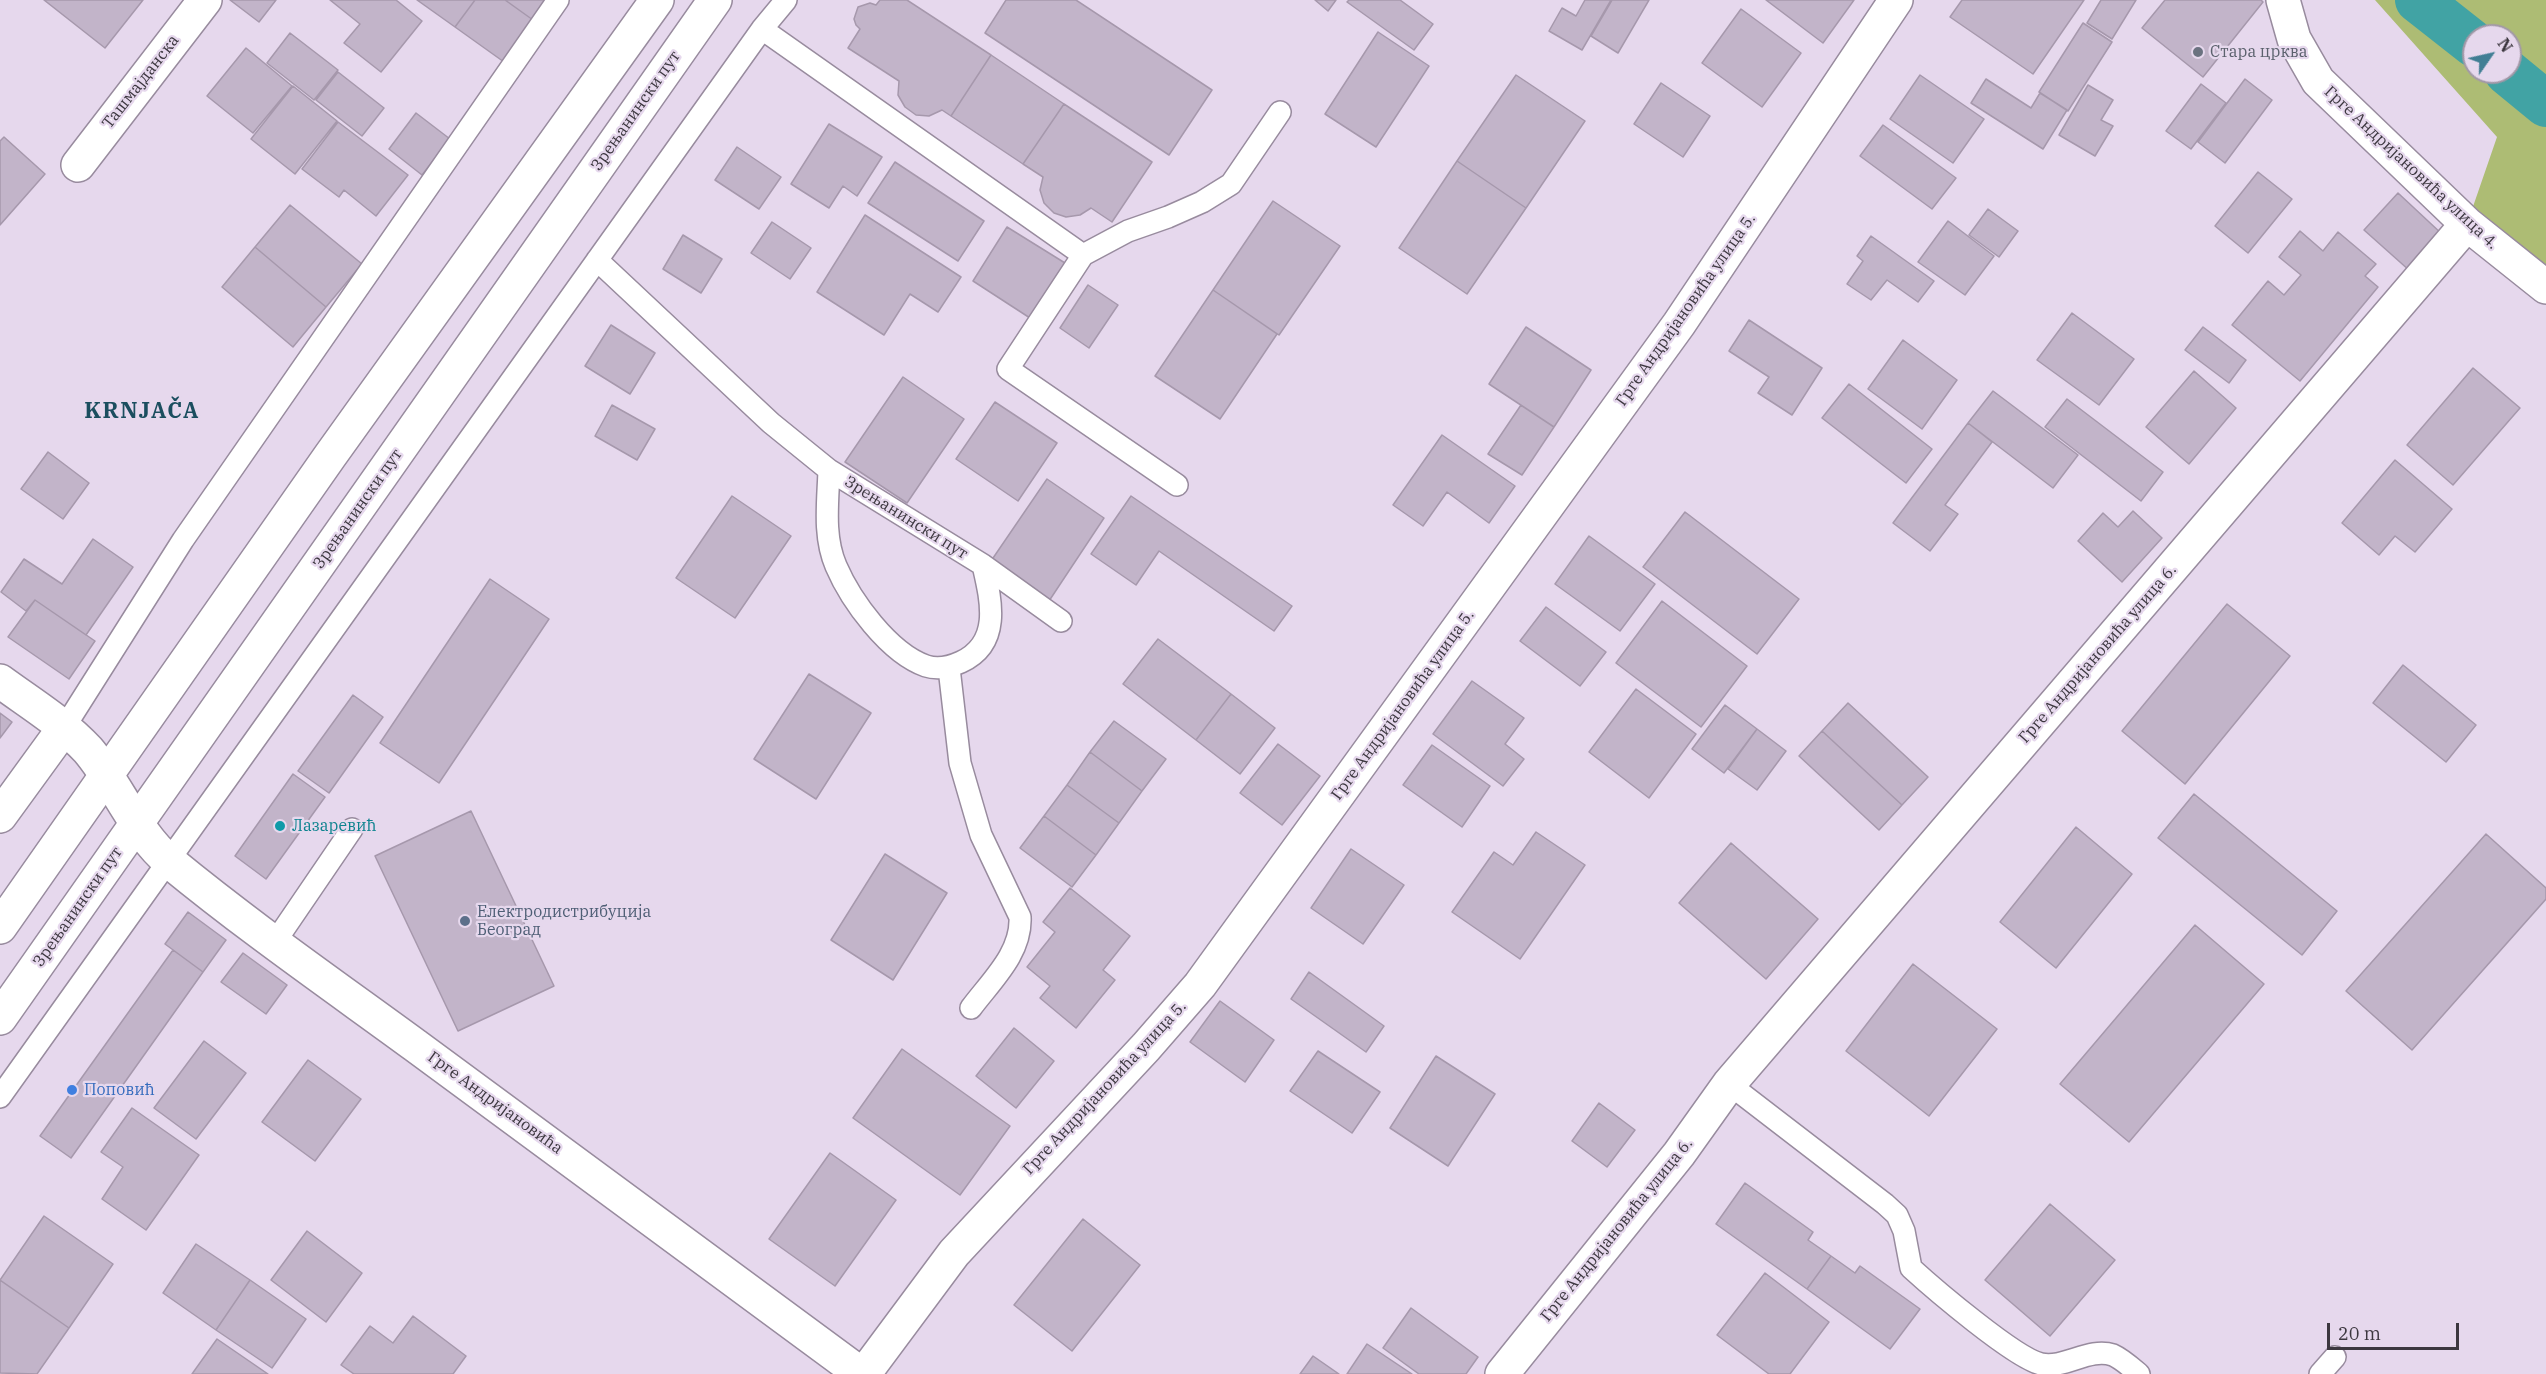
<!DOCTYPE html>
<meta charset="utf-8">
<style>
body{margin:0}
#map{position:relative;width:2546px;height:1374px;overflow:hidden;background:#e6d8ed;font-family:"IBM Plex Serif",serif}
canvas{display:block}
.north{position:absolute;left:2462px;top:24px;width:60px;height:60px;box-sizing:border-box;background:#e6d8ed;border:2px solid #a298a7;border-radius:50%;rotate:56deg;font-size:16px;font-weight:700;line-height:24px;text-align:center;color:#3c373f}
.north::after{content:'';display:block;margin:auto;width:21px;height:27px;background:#417e94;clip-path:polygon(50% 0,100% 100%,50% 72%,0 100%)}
.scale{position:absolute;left:2327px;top:1323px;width:132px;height:27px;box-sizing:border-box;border:3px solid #3c373f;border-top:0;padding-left:8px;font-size:18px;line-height:21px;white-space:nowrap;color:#3c373f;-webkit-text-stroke:4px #e6d8ed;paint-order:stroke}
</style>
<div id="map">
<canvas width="2546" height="1374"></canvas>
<div class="north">N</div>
<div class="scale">20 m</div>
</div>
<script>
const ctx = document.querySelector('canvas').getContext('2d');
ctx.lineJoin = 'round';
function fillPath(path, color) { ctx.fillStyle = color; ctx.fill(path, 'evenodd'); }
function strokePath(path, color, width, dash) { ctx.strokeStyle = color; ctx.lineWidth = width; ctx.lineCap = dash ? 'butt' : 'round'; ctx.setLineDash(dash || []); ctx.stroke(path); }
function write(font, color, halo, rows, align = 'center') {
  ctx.font = font + ' "IBM Plex Serif",serif'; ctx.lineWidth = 4.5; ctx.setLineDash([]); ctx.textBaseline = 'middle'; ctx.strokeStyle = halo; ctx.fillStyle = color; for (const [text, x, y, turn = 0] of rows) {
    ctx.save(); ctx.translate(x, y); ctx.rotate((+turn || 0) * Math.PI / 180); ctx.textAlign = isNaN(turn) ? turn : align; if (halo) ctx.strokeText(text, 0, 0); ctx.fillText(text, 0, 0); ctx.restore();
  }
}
fillPath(new Path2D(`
 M 2375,0 L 2546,0 L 2546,287 L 2467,224 L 2497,137 ZM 2474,36 L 2510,36 L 2510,72 L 2474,72 Z`), '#adbc74');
strokePath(new Path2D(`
 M 2418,0 L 2474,44
 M 2507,72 L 2546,104`), '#41a3a4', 46);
const building = new Path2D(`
 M 44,0 L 143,0 L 105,48 Z
 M 230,0 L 276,0 L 259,22 Z
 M 330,0 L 396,0 L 422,21 L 381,72 L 344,43 L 360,24 Z
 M 417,0 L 475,0 L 455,27 Z
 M 475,0 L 505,0 L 533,20 L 504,62 L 455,27 Z
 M 505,0 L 547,0 L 533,20 Z
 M 880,0 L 907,0 L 991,55 L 951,116 L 942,110 L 929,116 L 916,115 L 905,107 L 898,95 L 899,81 L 848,48 L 860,29 L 856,25 L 854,19 L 858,7 L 870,3 L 876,5 Z
 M 1006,0 L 1076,0 L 1212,90 L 1169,155 L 985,33 Z
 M 1315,0 L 1336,0 L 1328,11 Z
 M 1349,0 L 1400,0 L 1433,24 L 1414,50 L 1347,2 Z
 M 1585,0 L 1611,0 L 1582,50 L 1549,31 L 1562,8 L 1576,16 Z
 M 1612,0 L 1649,0 L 1618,53 L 1591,36 Z
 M 1766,0 L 1854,0 L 1823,43 Z
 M 1962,0 L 2084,0 L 2033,74 L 1950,17 Z
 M 2101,0 L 2136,0 L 2112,39 L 2087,23 Z
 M 2165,0 L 2261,0 L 2263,2 L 2203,77 L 2142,28 Z
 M 1741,9 L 1801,53 L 1762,107 L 1702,63 Z
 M 2083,23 L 2112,42 L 2068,111 L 2039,92 Z
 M 1378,32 L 1429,66 L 1376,147 L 1325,114 Z
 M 290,33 L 338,70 L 314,100 L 267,63 Z
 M 246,48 L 292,86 L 253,133 L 207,96 Z
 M 991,55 L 1064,104 L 1023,164 L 951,116 Z
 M 338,72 L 384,108 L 362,136 L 316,100 Z
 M 1516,75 L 1585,121 L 1526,208 L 1457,161 Z
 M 1920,75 L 1984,119 L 1953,163 L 1890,119 Z
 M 1986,79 L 2031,108 L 2040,93 L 2067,110 L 2043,149 L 1971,103 Z
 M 2245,79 L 2272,100 L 2225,163 L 2198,142 Z
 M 1661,83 L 1710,116 L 1683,157 L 1634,124 Z
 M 2201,84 L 2226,103 L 2191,149 L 2166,131 Z
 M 2088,85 L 2113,100 L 2101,120 L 2113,126 L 2095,156 L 2059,135 Z
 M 293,86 L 337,121 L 295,174 L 251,139 Z
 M 1064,104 L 1152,162 L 1112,222 L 1091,208 L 1080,215 L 1066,217 L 1054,213 L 1044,203 L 1040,190 L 1043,177 L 1023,164 Z
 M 416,113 L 450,139 L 422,175 L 389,149 Z
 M 338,122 L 408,175 L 376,216 L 344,190 L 339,197 L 302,169 Z
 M 829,124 L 882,157 L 857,196 L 843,186 L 829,208 L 791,184 Z
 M 1883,125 L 1956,178 L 1932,209 L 1860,156 Z
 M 4,137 L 45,174 L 0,225 L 0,141 Z
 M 737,147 L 781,177 L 759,209 L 715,180 Z
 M 1457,161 L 1526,208 L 1467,294 L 1399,248 Z
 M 895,162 L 984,221 L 958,261 L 868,203 Z
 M 2258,172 L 2292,199 L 2248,253 L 2215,226 Z
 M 2398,193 L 2443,235 L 2410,271 L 2364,230 Z
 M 1273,201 L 1340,246 L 1279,335 L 1213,290 Z
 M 290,205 L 362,264 L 326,307 L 255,247 Z
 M 1988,209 L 2018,231 L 1999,257 L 1969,235 Z
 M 865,215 L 961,277 L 938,312 L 910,294 L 884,335 L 817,292 Z
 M 1948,221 L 1994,256 L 1965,295 L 1918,262 Z
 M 772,222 L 811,248 L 790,279 L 751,253 Z
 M 1007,227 L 1065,263 L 1030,318 L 973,281 Z
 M 2300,231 L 2323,251 L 2338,232 L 2376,264 L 2365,276 L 2378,287 L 2300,381 L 2232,325 L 2268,281 L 2284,295 L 2301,275 L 2279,257 Z
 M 683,235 L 722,259 L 701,293 L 663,269 Z
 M 1871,236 L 1934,281 L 1918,302 L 1887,280 L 1871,300 L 1847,284 L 1863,261 L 1857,256 Z
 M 255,247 L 326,307 L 293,347 L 222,287 Z
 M 1088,285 L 1118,305 L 1089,348 L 1060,328 Z
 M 1213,290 L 1277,334 L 1220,419 L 1155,376 Z
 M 2072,313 L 2134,359 L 2099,405 L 2037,360 Z
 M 1749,320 L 1822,368 L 1792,415 L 1758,393 L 1769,377 L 1729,351 Z
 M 611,325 L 655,353 L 630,394 L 585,366 Z
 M 1526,327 L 1591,370 L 1554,427 L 1489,384 Z
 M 2203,327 L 2246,360 L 2229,383 L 2185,350 Z
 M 1903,340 L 1957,380 L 1922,429 L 1868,389 Z
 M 2473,368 L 2520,408 L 2453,485 L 2407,445 Z
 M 2194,371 L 2236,408 L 2189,464 L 2146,427 Z
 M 903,377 L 964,419 L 907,503 L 845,462 Z
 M 1849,384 L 1932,449 L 1906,483 L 1822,418 Z
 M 1993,391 L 2078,455 L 2053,488 L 1968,423 Z
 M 2067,399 L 2163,472 L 2141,501 L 2045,427 Z
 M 995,402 L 1057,443 L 1018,501 L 956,459 Z
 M 612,405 L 655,429 L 637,460 L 595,436 Z
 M 1521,405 L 1554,427 L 1522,475 L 1488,454 Z
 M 1968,423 L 1992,442 L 1945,505 L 1958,514 L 1930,551 L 1893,523 Z
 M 1442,435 L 1515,486 L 1489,523 L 1447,492 L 1423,526 L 1393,505 Z
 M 48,452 L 89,483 L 63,519 L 21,489 Z
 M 2395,460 L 2452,509 L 2415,552 L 2395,536 L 2379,555 L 2342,523 Z
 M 1047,479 L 1104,518 L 1049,601 L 991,561 Z
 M 732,496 L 791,536 L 735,618 L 676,578 Z
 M 1131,496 L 1292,606 L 1274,631 L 1159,551 L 1136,585 L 1091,554 Z
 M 2133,511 L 2162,538 L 2122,582 L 2078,541 L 2103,513 L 2118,527 Z
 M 1685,512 L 1799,599 L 1757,654 L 1643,567 Z
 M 1589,536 L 1655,584 L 1620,631 L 1555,584 Z
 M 93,539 L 133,567 L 86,635 L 35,600 L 26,611 L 1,592 L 24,559 L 62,584 Z
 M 490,579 L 549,619 L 439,783 L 380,743 Z
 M 35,600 L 95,641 L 69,679 L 8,637 Z
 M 1662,601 L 1747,666 L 1701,727 L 1616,663 Z
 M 2227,604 L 2290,656 L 2185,784 L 2122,731 Z
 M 1546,607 L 1606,652 L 1580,686 L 1520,641 Z
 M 1158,639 L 1231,694 L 1196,740 L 1123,684 Z
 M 2403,665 L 2476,725 L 2446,762 L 2373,703 Z
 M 809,674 L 871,713 L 816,799 L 754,759 Z
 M 1472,681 L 1524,718 L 1505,744 L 1524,759 L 1503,786 L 1433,734 Z
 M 1636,689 L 1696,734 L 1649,798 L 1589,752 Z
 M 1231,694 L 1275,728 L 1240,774 L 1196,740 Z
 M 353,695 L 383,717 L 329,793 L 298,771 Z
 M 1848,703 L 1928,777 L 1902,805 L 1822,731 Z
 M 1725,705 L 1757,729 L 1724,773 L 1692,749 Z
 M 0,713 L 12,722 L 0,738 Z
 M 1114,721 L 1166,759 L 1142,791 L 1090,752 Z
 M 1757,729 L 1786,751 L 1757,790 L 1728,769 Z
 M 1822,731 L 1902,805 L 1879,830 L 1799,756 Z
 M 1278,744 L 1320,776 L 1282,825 L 1240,793 Z
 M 1432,745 L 1490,786 L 1462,827 L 1403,785 Z
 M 1090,752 L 1142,791 L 1119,823 L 1067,785 Z
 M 293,774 L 325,797 L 266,879 L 235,856 Z
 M 1067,785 L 1119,823 L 1096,855 L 1044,816 Z
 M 2194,794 L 2337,911 L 2302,955 L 2158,838 Z
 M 471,811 L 554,986 L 458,1031 L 375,856 Z
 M 1044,816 L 1096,855 L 1072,887 L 1020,848 Z
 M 2076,827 L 2132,874 L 2056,968 L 2000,922 Z
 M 1536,832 L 1585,865 L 1520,959 L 1452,912 L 1494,852 L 1513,865 Z
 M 2486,834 L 2546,888 L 2546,899 L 2412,1050 L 2346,991 Z
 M 1731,843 L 1818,919 L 1766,979 L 1679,903 Z
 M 1351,849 L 1404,885 L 1363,944 L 1311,908 Z
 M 885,854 L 947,893 L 893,980 L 831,940 Z
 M 1070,888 L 1130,936 L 1103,970 L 1115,980 L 1076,1028 L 1040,998 L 1050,986 L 1027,967 L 1055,932 L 1043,922 Z
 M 188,912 L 226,940 L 203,972 L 165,944 Z
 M 2195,925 L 2264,984 L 2129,1142 L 2060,1084 Z
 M 173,950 L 203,972 L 71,1158 L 40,1136 Z
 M 243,953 L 287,985 L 266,1014 L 221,982 Z
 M 1913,964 L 1997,1029 L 1929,1116 L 1846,1051 Z
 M 1309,972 L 1384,1026 L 1366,1052 L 1291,999 Z
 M 1220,1001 L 1274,1040 L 1245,1082 L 1190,1042 Z
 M 1014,1028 L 1054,1061 L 1016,1108 L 976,1076 Z
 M 204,1041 L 246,1073 L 196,1139 L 154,1108 Z
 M 902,1049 L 1010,1126 L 960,1195 L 853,1118 Z
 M 1318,1051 L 1380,1092 L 1352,1133 L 1290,1091 Z
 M 1436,1056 L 1495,1094 L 1448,1166 L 1390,1128 Z
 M 308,1060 L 361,1099 L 315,1161 L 262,1122 Z
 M 1599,1103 L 1635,1130 L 1607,1167 L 1572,1141 Z
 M 132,1108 L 199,1155 L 146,1230 L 102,1199 L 123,1167 L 101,1152 Z
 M 830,1153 L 896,1200 L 835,1286 L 769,1239 Z
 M 1745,1183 L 1813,1232 L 1808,1240 L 1831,1256 L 1807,1289 L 1716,1224 Z
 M 2050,1204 L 2115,1260 L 2050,1336 L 1985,1280 Z
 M 44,1216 L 113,1264 L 69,1328 L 0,1280 Z
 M 1083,1219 L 1140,1265 L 1072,1351 L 1014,1305 Z
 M 307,1231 L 362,1273 L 326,1322 L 271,1280 Z
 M 196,1244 L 250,1280 L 216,1330 L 163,1293 Z
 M 1831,1256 L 1855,1273 L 1860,1266 L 1920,1309 L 1890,1349 L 1807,1289 Z
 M 1765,1273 L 1829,1322 L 1790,1374 L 1769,1374 L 1717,1335 Z
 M 0,1280 L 69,1328 L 37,1374 L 0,1373 Z
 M 250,1280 L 306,1319 L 272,1368 L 216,1330 Z
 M 1411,1308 L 1478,1357 L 1466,1374 L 1419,1374 L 1383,1348 Z
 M 413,1316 L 466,1356 L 453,1374 L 354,1374 L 341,1365 L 370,1326 L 393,1343 Z
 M 217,1339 L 268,1374 L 192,1374 Z
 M 1367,1344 L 1412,1374 L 1347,1374 Z
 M 1313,1356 L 1339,1374 L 1300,1374 Z`);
fillPath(building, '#c2b4c9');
strokePath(building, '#a698ac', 1.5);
const lane = new Path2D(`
 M 762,29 L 1083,255
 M 597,260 L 771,423 L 829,470 L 983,565 L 1061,621
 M 829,470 C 828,502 823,536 836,566 C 851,601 889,653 926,666 C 938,670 950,667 961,662 C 1002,643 991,600 983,565
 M 1177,485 L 1008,369 L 1083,255 L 1128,231 L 1168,217 L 1202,202 L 1231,184 L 1280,112
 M 949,668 L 960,763 L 981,835 L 1020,917 C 1022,953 991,981 971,1008
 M 64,728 L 183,540 L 558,0
 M 275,942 L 352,829
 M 1729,1084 L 1885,1204 L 1897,1215 L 1904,1231 L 1911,1268 C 1934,1289 2015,1358 2041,1364 C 2065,1369 2089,1347 2113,1355 C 2122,1359 2132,1368 2139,1374
 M 0,1097 L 762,29 L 786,0
 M 2320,1374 L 2335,1357`);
const street = new Path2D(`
 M 2283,0 L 2294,39 L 2318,81 L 2467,224 L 2546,287
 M 78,165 L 205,0
 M 0,681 C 30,703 63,723 88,750 C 117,784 136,834 170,862 C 249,927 334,986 416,1046 C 565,1155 714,1264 861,1374
 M 0,816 L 64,728
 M 864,1374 L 954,1253 L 1146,1047 L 1200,985 L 1679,324 L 1896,0
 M 1502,1374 L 1679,1154 L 1729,1084 L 2467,224`);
const secondary = new Path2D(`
 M 0,927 L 330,456 L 657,0
 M 0,1018 L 715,0`);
strokePath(lane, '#988b9e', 24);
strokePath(street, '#988b9e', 36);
strokePath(secondary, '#988b9e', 36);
strokePath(lane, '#fff', 21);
strokePath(street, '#fff', 33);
strokePath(secondary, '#fff', 33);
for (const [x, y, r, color] of [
 [2198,52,6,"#6b7280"],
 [280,826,6,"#0f9aa8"],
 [465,921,6,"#5c6f8a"],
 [72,1090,6,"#3f7fe0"]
]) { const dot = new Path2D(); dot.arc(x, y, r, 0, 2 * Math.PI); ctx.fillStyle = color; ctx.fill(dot); strokePath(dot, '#e6d8ed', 2); }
write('16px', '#5b616d', '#e6d8ed', [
 ["Стара црква",2210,52]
], 'left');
write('16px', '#3c373f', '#e6d8ed', [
 ["Ташмајданска",141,82,-52],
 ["Зрењанински пут",636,111,-55],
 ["Грге Андријановића улица 4.",2411,168,43],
 ["Грге Андријановића улица 5.",1686,310,-55],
 ["Зрењанински пут",358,509,-55],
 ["Зрењанински пут",906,518,32],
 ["Грге Андријановића улица 6.",2098,654,-49],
 ["Грге Андријановића улица 5.",1403,705,-54],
 ["Зрењанински пут",78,907,-55],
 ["Грге Андријановића улица 5.",1105,1088,-47],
 ["Грге Андријановића",495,1103,36],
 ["Грге Андријановића улица 6.",1617,1230,-51]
]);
write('16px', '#0d838f', '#e6d8ed', [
 ["Лазаревић",292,826]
], 'left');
write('16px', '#4e5e75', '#e6d8ed', [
 ["Електродистрибуција",477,912],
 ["Београд",477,930]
], 'left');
write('16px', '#366cbe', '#e6d8ed', [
 ["Поповић",84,1090]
], 'left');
ctx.letterSpacing = '1.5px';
write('bold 22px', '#1b4e5f', '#e6d8ed', [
 ["KRNJAČA",142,412]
]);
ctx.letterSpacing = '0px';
</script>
